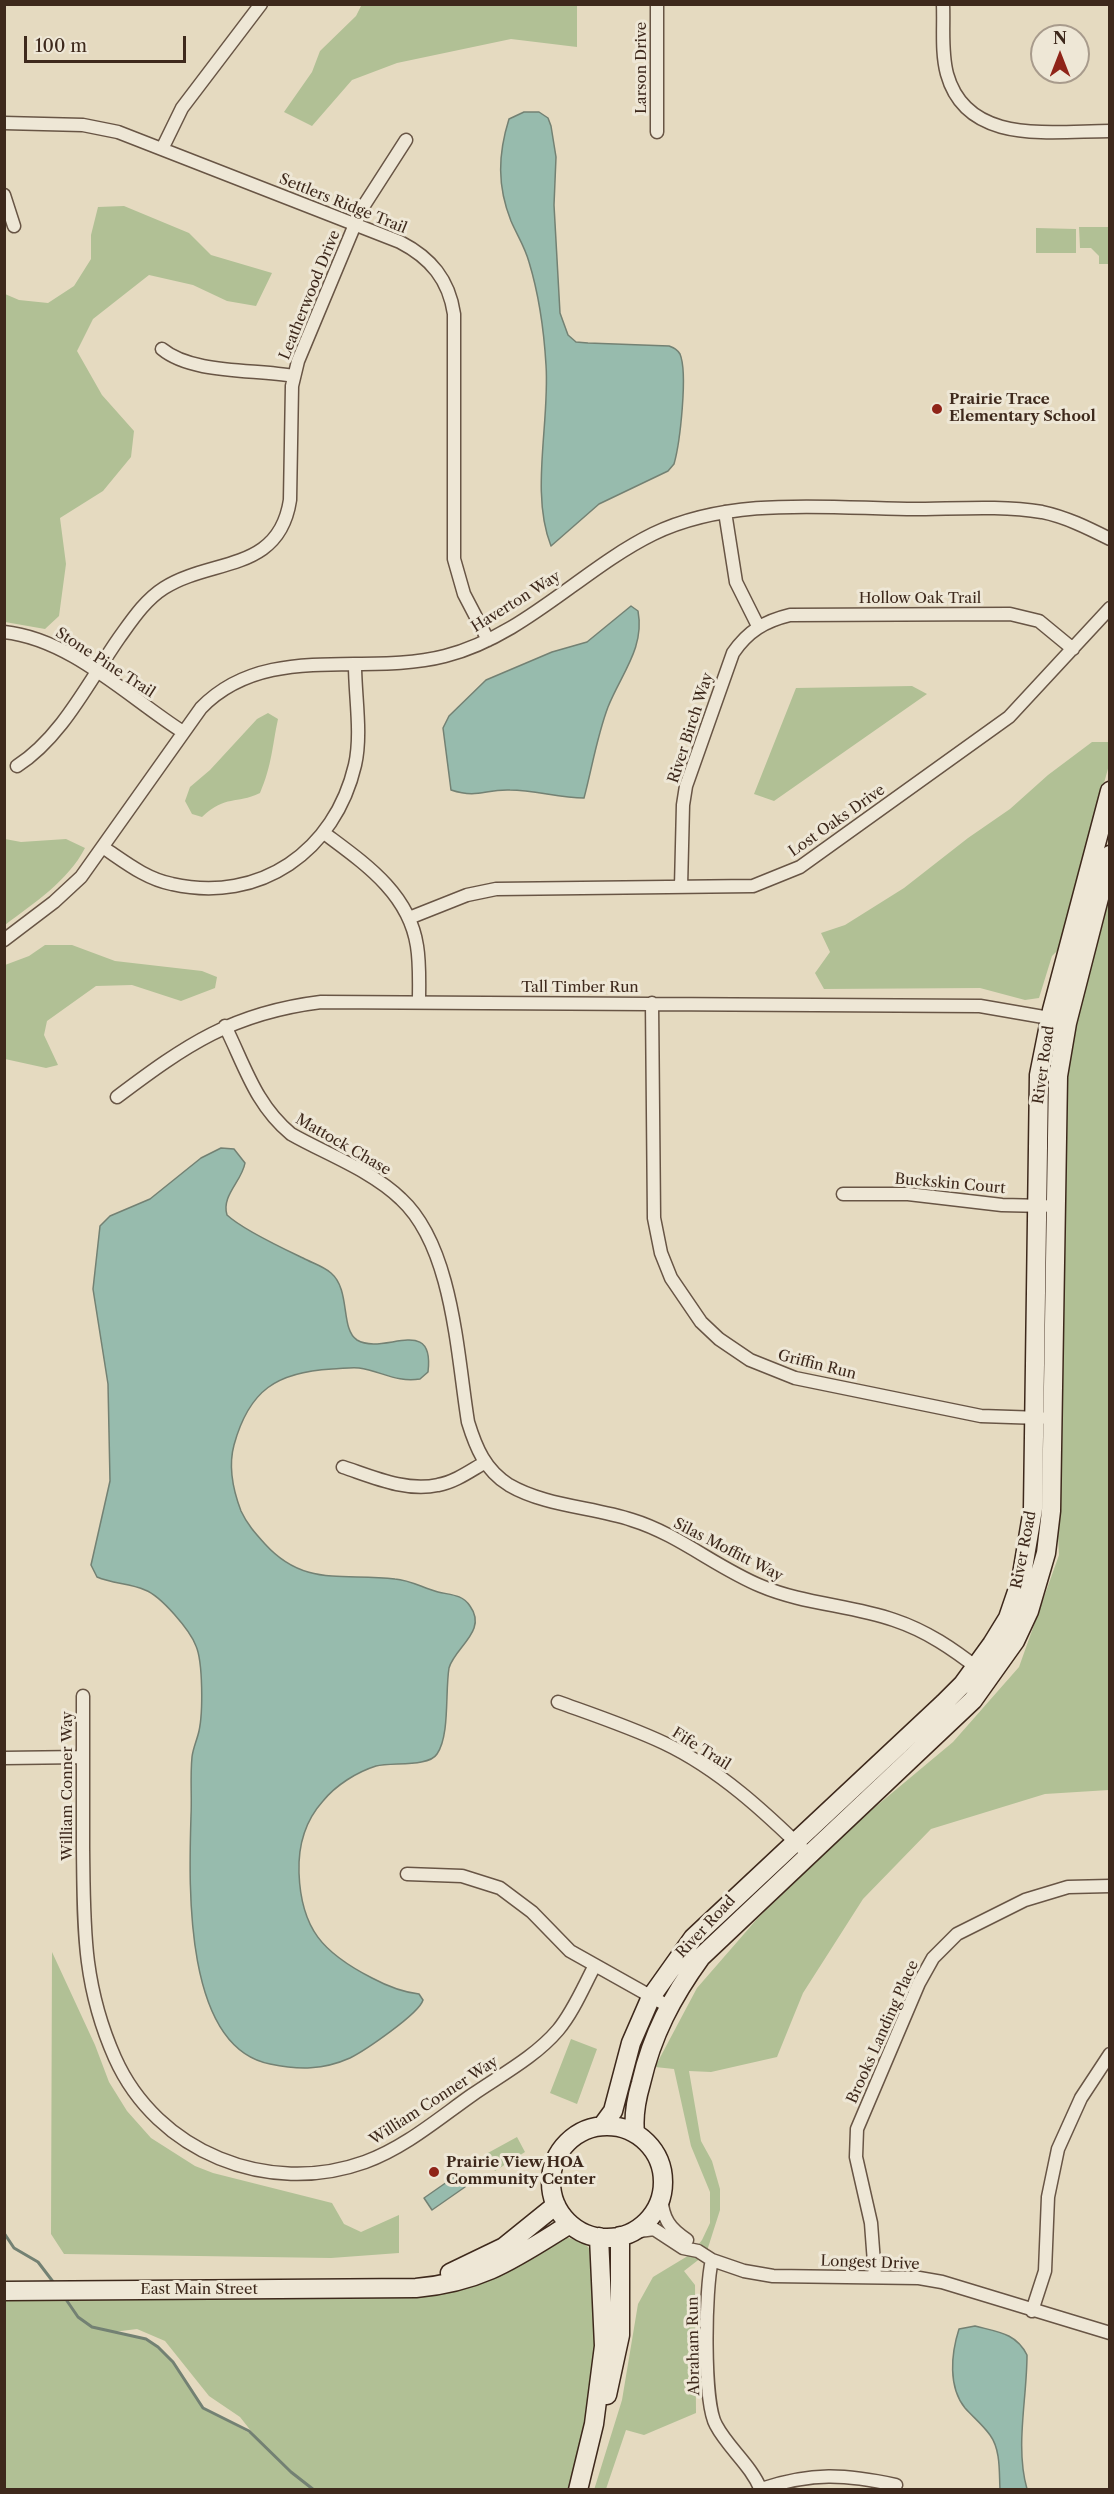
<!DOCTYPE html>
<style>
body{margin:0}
#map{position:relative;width:1114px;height:2494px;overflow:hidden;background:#e5dac0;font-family:"Libre Caslon Text",serif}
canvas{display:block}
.frame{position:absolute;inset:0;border:6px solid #3e291c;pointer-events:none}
.north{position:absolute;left:1030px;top:24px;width:60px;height:60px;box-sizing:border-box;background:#eee7d6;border:2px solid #a89b8c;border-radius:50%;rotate:0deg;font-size:16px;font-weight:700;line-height:24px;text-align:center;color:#3e291c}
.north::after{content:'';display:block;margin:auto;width:21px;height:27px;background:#8f2418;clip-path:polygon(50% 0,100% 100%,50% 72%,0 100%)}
.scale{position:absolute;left:24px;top:36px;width:162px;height:27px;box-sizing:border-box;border:3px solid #3e291c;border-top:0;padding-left:8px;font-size:18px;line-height:21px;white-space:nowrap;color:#3e291c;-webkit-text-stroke:4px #eee7d6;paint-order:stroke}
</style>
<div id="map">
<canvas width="1114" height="2494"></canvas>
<div class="frame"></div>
<div class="north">N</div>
<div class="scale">100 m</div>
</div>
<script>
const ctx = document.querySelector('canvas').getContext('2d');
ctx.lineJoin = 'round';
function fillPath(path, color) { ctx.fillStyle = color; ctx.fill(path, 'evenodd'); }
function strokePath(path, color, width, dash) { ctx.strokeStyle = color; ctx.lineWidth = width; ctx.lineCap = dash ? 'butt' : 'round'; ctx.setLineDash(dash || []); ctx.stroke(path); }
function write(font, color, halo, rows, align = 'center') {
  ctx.font = font + ' "Libre Caslon Text",serif'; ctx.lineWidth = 6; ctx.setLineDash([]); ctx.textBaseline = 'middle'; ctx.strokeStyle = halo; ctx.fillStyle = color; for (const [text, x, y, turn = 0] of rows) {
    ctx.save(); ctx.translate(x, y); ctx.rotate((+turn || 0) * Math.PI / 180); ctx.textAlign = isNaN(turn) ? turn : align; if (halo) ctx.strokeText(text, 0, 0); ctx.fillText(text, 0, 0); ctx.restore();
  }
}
fillPath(new Path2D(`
 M 362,4 L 577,5 L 577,47 L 511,39 L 397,63 L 352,80 L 312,126 L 284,112 L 312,72 L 320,51 L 356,16 Z
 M 124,206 L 189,233 L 211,255 L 272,273 L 256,306 L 227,301 L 193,285 L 149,275 L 93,319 L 77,351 L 102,395 L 134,431 L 131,457 L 103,491 L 60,518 L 66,564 L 59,616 L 45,629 L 5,622 L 5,294 L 19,300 L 48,303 L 74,286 L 91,259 L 91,235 L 98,207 Z
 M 1079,227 L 1109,227 L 1109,264 L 1099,264 L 1099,256 L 1091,248 L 1080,248 Z
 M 1036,228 L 1076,229 L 1076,253 L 1036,253 Z
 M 912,686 L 927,694 L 774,801 L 754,794 L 796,688 Z
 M 268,713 L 278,719 C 272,747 272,765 260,793 C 235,805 227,794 202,817 L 192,814 L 185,801 L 190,787 L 210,770 L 257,719 Z
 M 1092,742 L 1109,742 L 1109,765 L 1058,950 L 1052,956 L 1039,998 L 1025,1000 L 980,988 L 824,989 L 815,973 L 830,952 L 821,933 L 845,925 L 904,888 L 968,838 L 1010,809 L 1048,775 Z
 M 5,839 L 21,842 L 66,839 L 85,848 C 68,881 34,903 5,925 Z
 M 1109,858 L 1109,1790 L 1045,1794 L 931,1829 L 863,1899 L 803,1993 L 777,2057 L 711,2072 L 689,2071 L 701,2141 L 712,2161 L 720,2189 L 720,2210 L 706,2254 L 684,2271 L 695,2285 L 696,2413 L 644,2435 L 626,2430 L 606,2489 L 594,2490 L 622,2400 L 638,2304 L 653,2277 L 691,2254 L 702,2240 L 710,2223 L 710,2192 L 691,2146 L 674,2069 L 655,2067 L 697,1988 L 757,1919 L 856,1823 L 953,1742 L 1019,1667 L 1059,1555 L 1052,1418 L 1056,1136 L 1073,1032 Z
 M 45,945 L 72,945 L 115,961 L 202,971 L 217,977 L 215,988 L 181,1001 L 132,985 L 96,986 L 47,1021 L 44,1035 L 58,1065 L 46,1068 L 5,1059 L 5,965 L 29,956 Z
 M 52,1952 L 95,2045 L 109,2082 L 127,2111 L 151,2138 L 195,2166 L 213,2173 L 332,2203 L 344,2224 L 361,2232 L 399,2215 L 399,2253 L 331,2258 L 64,2254 L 51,2234 Z
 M 571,2039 L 597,2049 L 577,2104 L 550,2093 Z
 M 517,2137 L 525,2152 L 495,2171 L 486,2154 Z
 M 566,2237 L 584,2243 L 595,2254 L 598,2354 L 571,2489 L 5,2489 L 4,2298 L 409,2292 ZM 137,2329 L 165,2341 L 209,2396 L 240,2417 L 255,2436 L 203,2408 L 173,2362 L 152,2343 L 138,2337 L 113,2332 Z`), '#b1c095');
const water = new Path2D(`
 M 524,112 L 539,112 L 548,118 L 551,126 L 556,157 L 554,205 L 560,313 L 568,335 L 576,342 L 588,343 L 669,346 C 674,348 677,349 680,354 C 688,373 680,443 674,464 L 668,471 L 599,504 L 551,546 C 530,493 550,422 546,365 C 544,331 539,295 529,262 C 525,247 517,235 511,221 C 497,186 498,154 509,119 Z
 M 631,606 L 638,611 C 645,648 621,674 608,707 C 597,736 592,768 584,798 C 559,798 535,790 510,790 C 484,789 479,799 451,790 L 443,728 L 449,716 L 486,680 L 552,652 L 587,642 Z
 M 221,1148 L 234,1149 L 245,1163 C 242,1181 221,1196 227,1215 C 243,1230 282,1248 303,1258 C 312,1263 323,1266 331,1273 C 351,1290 340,1329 357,1340 C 383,1356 435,1314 428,1372 L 420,1379 C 397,1383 381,1371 359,1368 C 350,1367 341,1369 332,1369 C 277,1372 249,1390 234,1445 C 228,1467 233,1490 241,1511 C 247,1524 255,1533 265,1544 C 304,1587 342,1573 395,1579 C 410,1580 423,1588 438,1592 C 450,1595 462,1594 470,1606 C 488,1631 455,1647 449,1668 C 445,1692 450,1735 437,1754 C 429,1767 392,1762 376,1766 C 357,1772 336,1785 323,1801 C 305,1821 298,1846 299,1873 C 301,1929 323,1953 372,1978 C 387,1986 401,1992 419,1994 L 423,2000 C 419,2014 364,2051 350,2058 C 323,2070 299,2070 270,2064 C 183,2047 189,1884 191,1816 C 192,1796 190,1777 192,1757 C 193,1748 197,1740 199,1731 C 203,1713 203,1662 196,1646 C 190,1630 161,1596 145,1590 C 130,1583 113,1584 97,1577 L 91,1565 L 110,1481 L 108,1384 L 93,1289 L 100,1226 L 110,1216 L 150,1199 L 201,1158 Z
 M 457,2175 L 465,2187 L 432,2210 L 424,2198 Z
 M 975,2326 C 998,2332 1016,2333 1027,2355 C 1027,2399 1015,2447 1027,2489 L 1000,2489 C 999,2473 1001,2450 990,2435 C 983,2425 973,2417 965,2408 C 948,2387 951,2354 959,2329 Z`);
fillPath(water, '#97bbad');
strokePath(water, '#738173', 1.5);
strokePath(new Path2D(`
 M 4,2233 L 14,2248 L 38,2262 L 54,2283
 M 65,2298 L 78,2317 L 92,2327 L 146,2339 L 158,2347 L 173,2362 L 203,2408 L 249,2431 L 291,2472 L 314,2490`), '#738173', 3);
const street = new Path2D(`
 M 657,4 L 657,132
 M 943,4 C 944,27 941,52 947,74 C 967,146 1051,131 1110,131
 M 4,123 L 83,125 L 118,132 L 400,242 C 431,258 449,280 454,314 L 454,559 L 464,594 L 488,640
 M 162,149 L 182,108 L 261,4
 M 4,195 L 14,226
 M 162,349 C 192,374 255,369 293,376
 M 725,512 L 736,582 L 758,626
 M 4,632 C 71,639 128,697 183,732
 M 17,766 C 62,737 89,681 119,638 C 132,620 145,600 164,588 C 211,558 279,573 290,500 L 292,386 L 298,361 L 361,210 L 406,140
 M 324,833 C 364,863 409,893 417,946 C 420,964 419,984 419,1002
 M 104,848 C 125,862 146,879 172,884 C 260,904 335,851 355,765 C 362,734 355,696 355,665
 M 681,887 L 683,805 L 686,786 L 733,653 C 748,631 765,621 790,615 L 1010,614 L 1039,621 L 1073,649
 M 409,918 L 467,895 L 496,889 L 753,886 L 800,867 L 1009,717 L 1110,608
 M 4,940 L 54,902 L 81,877 L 201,708 C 266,641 364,677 445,656 C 524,636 582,569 653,534 C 731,496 827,508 911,509 C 954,509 1000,505 1042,512 C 1066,517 1088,528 1110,539
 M 652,1003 L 654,1218 L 661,1253 L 671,1278 L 701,1322 L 719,1339 L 750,1360 L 795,1378 L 981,1416 L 1041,1418
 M 225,1026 C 245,1066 255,1104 291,1134 C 326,1154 371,1170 401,1199 C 453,1247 457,1354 468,1422 C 476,1448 485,1470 509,1485 C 545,1506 592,1507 632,1520 C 678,1534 717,1568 761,1586 C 803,1604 851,1605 894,1620 C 927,1631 953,1649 980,1670
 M 117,1097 C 186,1045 232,1013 321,1002 L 980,1006 L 1055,1019
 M 843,1194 L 908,1194 L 1002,1205 L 1045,1206
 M 343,1467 C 373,1477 406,1492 438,1485 C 455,1482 470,1471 484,1463
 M 83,1696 C 83,1746 83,1797 83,1847 C 84,1925 82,1984 115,2058 C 157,2152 268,2197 365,2162 C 404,2148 438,2119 472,2095 C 501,2075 535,2057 558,2030 C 573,2012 583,1988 594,1967
 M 558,1702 C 594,1715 630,1727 664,1743 C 719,1769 766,1813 809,1855
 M 4,1758 L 83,1757
 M 407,1874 L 462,1876 L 500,1888 L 532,1912 L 570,1951 L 668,2006
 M 661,2197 C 663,2219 669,2228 687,2240
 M 632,2232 L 654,2229 L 683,2248 L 698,2251 L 712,2260 L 744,2271 L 773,2276 L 919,2278 L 942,2282 L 1110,2333
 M 712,2260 C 705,2288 703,2402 716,2425 C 728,2448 751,2465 761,2490
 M 875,2276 L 871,2223 L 856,2157 L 857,2129 L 919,1983 L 933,1958 L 957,1934 L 1025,1900 L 1068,1887 L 1110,1886
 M 1032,2311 L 1045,2271 L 1048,2197 L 1058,2149 L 1081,2098 L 1110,2054
 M 761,2489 C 812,2472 845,2474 896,2485`);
const secondary = new Path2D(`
 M 602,2126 L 613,2111 L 631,2043 L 651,1997 L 693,1938 L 944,1703 L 963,1684 L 992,1644 L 1008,1618 L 1021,1580 L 1033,1509 L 1039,1075 L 1052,1010 L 1110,791
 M551 2182a56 56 0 1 1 112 0a56 56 0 1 1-112 0Z
 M 635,2133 C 633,2115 636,2100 641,2083 C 652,2035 672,1997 701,1957 L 973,1700 L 1015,1641 L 1029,1611 L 1046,1553 L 1051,1511 L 1058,1076 L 1067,1023 L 1110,855
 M 450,2273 L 504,2247 L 556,2205
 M 4,2291 L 416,2288 C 483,2282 515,2258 570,2224
 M 607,2395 L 620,2335 L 620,2236
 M 578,2490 L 594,2424 L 604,2346 L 599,2237`);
strokePath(street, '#685545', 15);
strokePath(secondary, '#3e291c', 21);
strokePath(street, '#eee7d6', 12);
strokePath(secondary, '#eee7d6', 18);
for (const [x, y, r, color] of [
 [937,409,6,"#8f2418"],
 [434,2172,6,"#8f2418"]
]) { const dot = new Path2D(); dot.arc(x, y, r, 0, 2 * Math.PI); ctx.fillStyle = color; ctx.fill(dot); strokePath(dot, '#eee7d6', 2); }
write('15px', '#3e291c', '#eee7d6', [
 ["Larson Drive",642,68,-90],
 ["Settlers Ridge Trail",343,204,22],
 ["Leatherwood Drive",310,295,-68],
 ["Hollow Oak Trail",920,599],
 ["Haverton Way",516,602,-32],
 ["Stone Pine Trail",105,663,33],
 ["River Birch Way",691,728,-72],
 ["Lost Oaks Drive",837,821,-35],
 ["Tall Timber Run",580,988],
 ["River Road",1044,1065,-82],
 ["Mattock Chase",343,1145,30],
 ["Buckskin Court",950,1184,5],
 ["Griffin Run",817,1365,14],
 ["Silas Moffitt Way",728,1550,27],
 ["River Road",1024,1550,-79],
 ["Fife Trail",701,1749,32],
 ["William Conner Way",68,1786,-90],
 ["River Road",706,1927,-47],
 ["Brooks Landing Place",883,2032,-66],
 ["William Conner Way",434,2101,-33],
 ["Longest Drive",870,2263,2],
 ["East Main Street",199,2290],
 ["Abraham Run",694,2346,-91]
]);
write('bold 15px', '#3e291c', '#eee7d6', [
 ["Prairie Trace",949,400],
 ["Elementary School",949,417],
 ["Prairie View HOA",446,2163],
 ["Community Center",446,2180]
], 'left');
</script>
